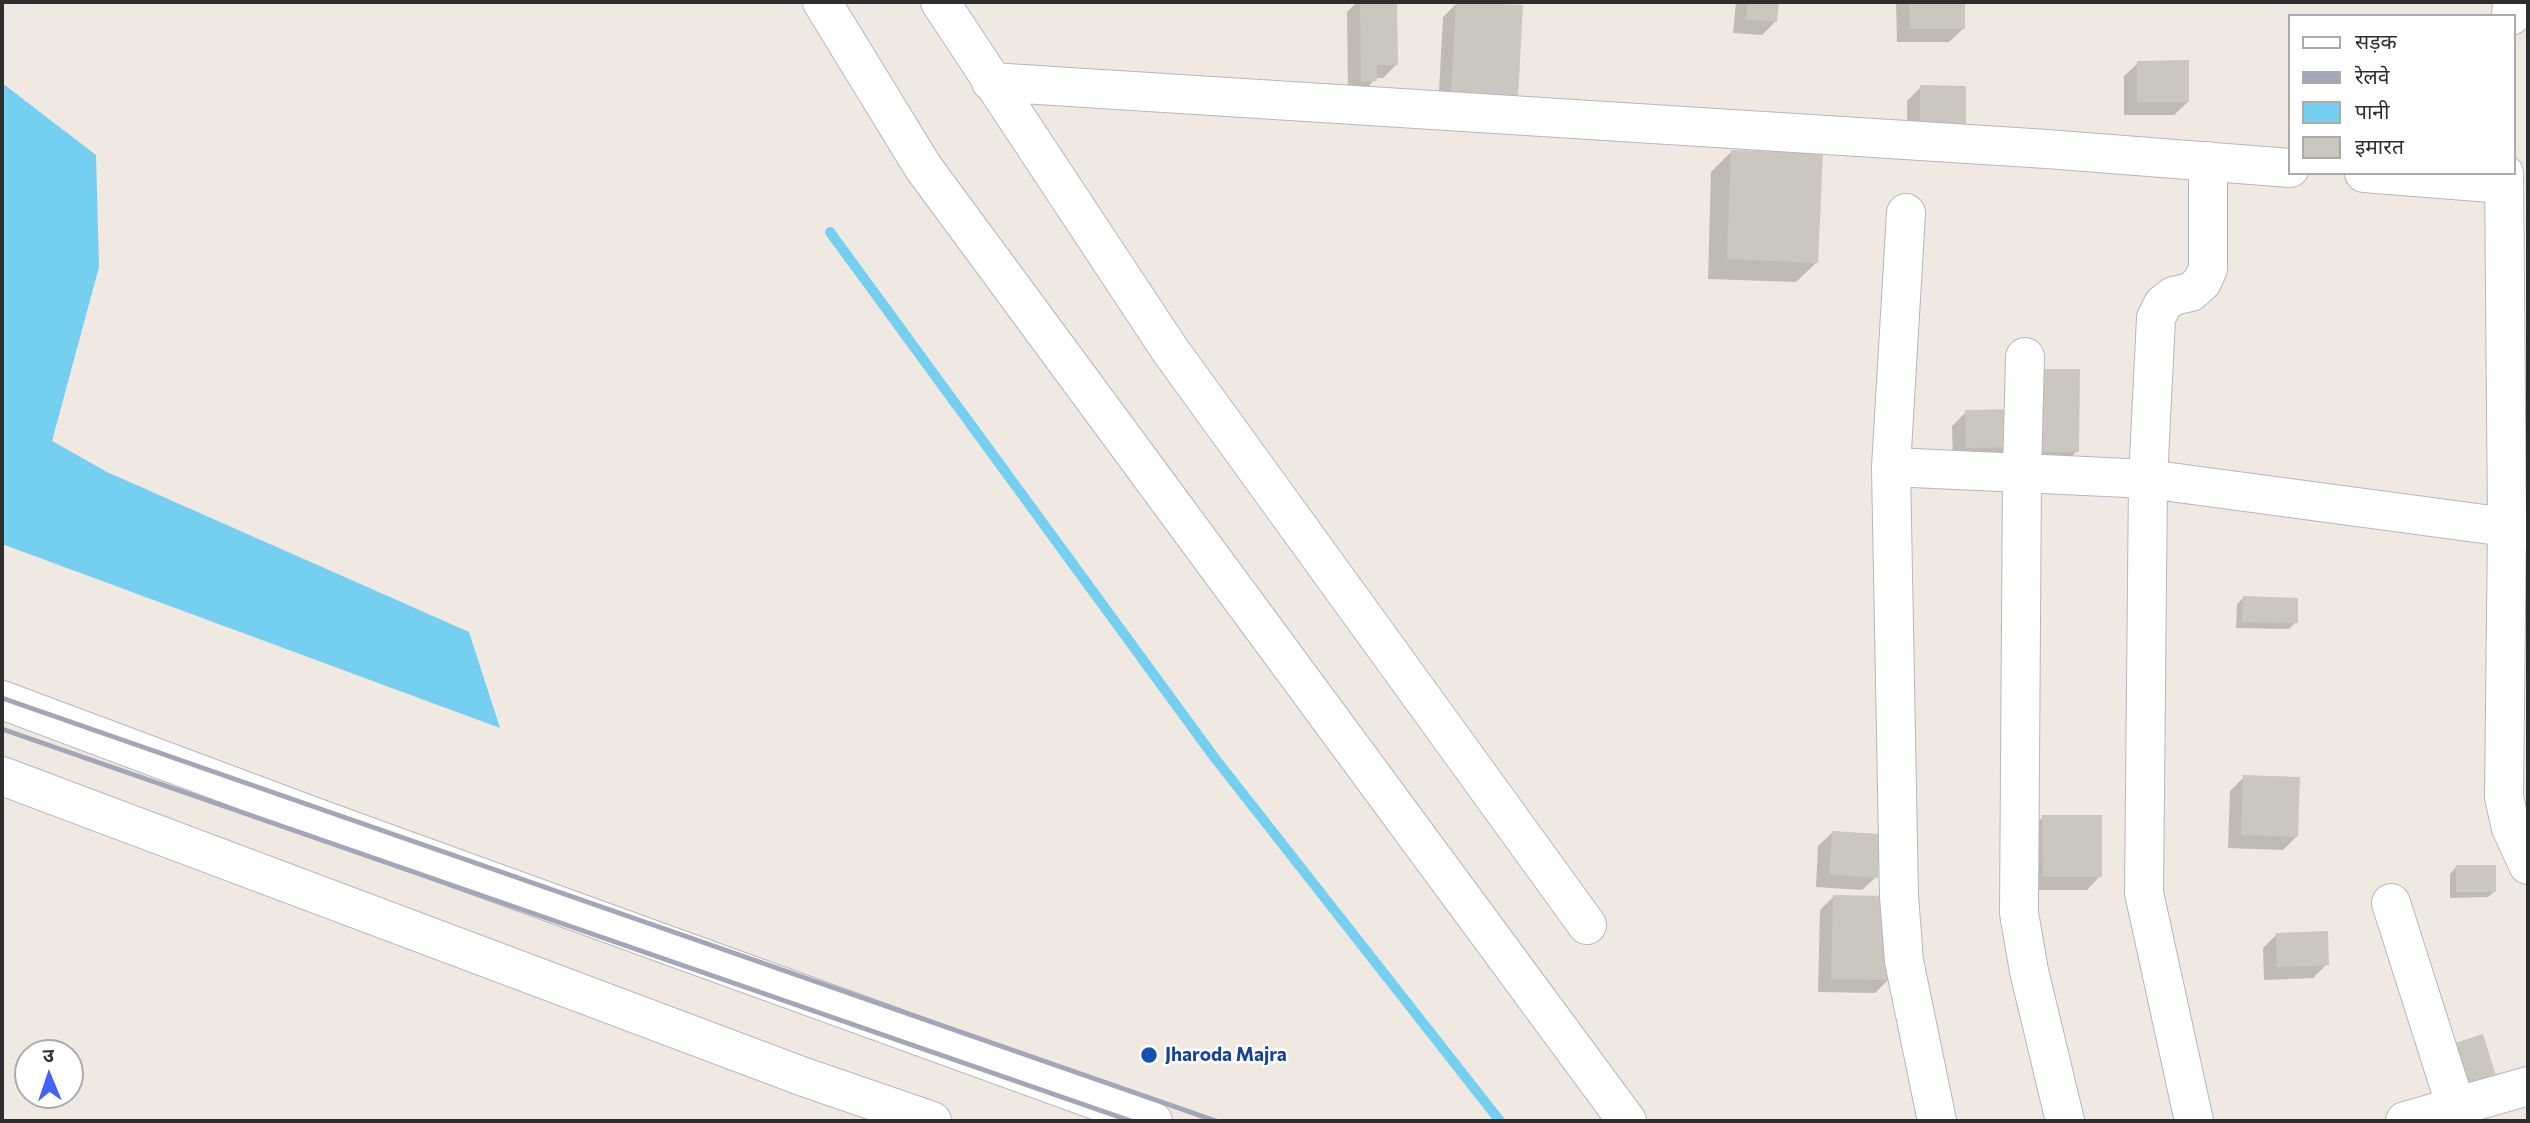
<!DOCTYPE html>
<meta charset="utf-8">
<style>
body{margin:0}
#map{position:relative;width:2530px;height:1123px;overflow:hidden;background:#efe9e1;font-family:Commissioner,"Noto Sans Devanagari",sans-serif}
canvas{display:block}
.frame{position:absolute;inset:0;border:4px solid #2e2e2e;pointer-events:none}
.legend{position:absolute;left:2288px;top:14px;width:228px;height:161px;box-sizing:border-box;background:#fff;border:2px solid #ababab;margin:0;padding:9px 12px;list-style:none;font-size:21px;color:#2e2e2e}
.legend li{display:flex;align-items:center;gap:14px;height:35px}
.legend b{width:35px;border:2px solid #ababab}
.north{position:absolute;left:14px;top:1039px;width:70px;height:70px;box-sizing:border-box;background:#fff;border:2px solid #ababab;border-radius:50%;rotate:358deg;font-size:19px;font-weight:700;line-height:28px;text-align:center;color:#2e2e2e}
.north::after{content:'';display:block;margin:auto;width:24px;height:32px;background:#4264fb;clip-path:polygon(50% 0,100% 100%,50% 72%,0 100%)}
</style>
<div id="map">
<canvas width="2530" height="1123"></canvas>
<div class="frame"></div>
<ul class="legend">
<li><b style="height:9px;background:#fff"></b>सड़क</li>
<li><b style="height:9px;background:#a3a6b8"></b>रेलवे</li>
<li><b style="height:19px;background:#75cff0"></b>पानी</li>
<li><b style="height:19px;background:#cbc7bf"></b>इमारत</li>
</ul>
<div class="north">उ</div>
</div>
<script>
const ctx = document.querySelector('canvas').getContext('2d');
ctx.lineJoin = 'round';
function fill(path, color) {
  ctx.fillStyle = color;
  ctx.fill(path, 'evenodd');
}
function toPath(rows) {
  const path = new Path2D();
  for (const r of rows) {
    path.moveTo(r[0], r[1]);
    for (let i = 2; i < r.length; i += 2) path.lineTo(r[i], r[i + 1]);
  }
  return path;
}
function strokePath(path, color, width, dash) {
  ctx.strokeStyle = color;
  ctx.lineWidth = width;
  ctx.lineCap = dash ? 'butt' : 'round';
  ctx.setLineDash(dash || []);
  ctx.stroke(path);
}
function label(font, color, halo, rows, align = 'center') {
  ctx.font = font + ' Commissioner,sans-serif';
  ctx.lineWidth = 5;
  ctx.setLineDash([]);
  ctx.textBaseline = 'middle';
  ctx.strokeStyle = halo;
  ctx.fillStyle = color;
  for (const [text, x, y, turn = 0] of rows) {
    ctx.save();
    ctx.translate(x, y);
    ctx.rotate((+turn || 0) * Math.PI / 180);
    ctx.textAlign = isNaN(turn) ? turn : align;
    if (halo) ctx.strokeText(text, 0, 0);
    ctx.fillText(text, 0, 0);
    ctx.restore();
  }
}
fill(toPath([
 [2,83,96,155,99,267,52,441,107,472,469,632,500,728,2,544]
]), '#75cff0');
fill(toPath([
 [1266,2,1310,2,1266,4],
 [1357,2,1395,2,1397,64,1383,78,1376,78,1362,94,1348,95,1347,12],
 [1736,2,1777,2,1776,21,1762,35,1733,33],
 [1896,2,1963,2,1963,29,1949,42,1897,42],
 [1457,3,1521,6,1438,109,1443,17],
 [2138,63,2188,102,2174,115,2124,115,2124,76],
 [1921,87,1964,87,1907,151,1907,101],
 [1732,151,1817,262,1796,282,1708,279,1711,172],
 [2024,384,2077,451,2063,465,2024,465],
 [2015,411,2002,460,1953,461,1952,426,1966,412],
 [2243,598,2296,622,2289,629,2236,628,2237,604],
 [2244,777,2297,836,2283,850,2228,848,2230,791],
 [2043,817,2100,876,2087,890,2030,890,2029,831],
 [1832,833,1876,877,1862,890,1816,887,1818,846],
 [2456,867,2495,891,2488,897,2450,898,2450,874],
 [1833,897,1889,979,1875,993,1818,992,1820,910],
 [2277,934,2327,964,2313,978,2264,980,2263,948]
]), '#0003');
strokePath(toPath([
 [830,232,1214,757,1500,1121]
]), '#75cff0', 10);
fill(toPath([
 [1360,2,1397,2,1398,65,1377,65,1377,81,1361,82],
 [1456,2,1523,5,1518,99,1451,96],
 [1748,2,1779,2,1777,22,1746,19],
 [1909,2,1965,2,1965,29,1910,29],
 [2189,60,2189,102,2137,102,2137,61],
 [1920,85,1966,86,1966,138,1920,138],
 [1731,150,1823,153,1818,263,1727,259],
 [2037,369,2080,369,2079,452,2037,452],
 [2016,409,2018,447,1966,448,1965,410],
 [2243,596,2298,598,2298,623,2242,622],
 [2243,775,2300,777,2298,837,2241,835],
 [2042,815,2102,815,2102,877,2043,877],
 [1832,831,1881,834,1878,878,1829,874],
 [2456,865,2496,865,2496,892,2456,892],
 [1833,895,1893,896,1891,980,1831,979],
 [2328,931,2329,965,2277,967,2276,933],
 [2483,1034,2496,1076,2466,1086,2452,1044]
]), '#cbc7bf');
const minor = toPath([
 [940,2,1170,350,1587,925],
 [2511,16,2512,2],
 [991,82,2047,149,2290,168],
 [2364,173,2504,184],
 [2504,173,2507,526,2504,797,2511,828,2528,865],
 [1906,213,1891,467,1899,896,1904,961,1937,1121],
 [2025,357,2022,473,2148,479,2528,530],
 [1891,467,2022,473,2019,913,2029,971,2065,1121],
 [2391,903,2456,1107],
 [2194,1121,2144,893,2148,479,2156,318,2163,304,2173,296,2191,292,2202,282,2208,269,2208,161],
 [2405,1121,2528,1086]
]);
const tertiary = toPath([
 [822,2,923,167,1627,1121]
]);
const secondary = toPath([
 [2,700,323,820,1153,1121],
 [2,776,804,1077,932,1121]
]);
strokePath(minor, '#b4b7c1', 40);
strokePath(tertiary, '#b4b7c1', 40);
strokePath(secondary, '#b4b7c1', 40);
strokePath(minor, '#fff', 38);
strokePath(tertiary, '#fff', 38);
strokePath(secondary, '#fff', 38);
strokePath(toPath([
 [2,698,1216,1121],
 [2,729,1131,1121]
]), '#a3a6b8', 5);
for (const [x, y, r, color] of [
 [1149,1055,9,"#1a4fb4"]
]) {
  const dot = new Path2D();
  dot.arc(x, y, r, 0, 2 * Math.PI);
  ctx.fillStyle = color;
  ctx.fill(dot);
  strokePath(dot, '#fff', 2.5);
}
label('bold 19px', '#164399', '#fff', [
 ["Jharoda Majra",1165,1055]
], 'left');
</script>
